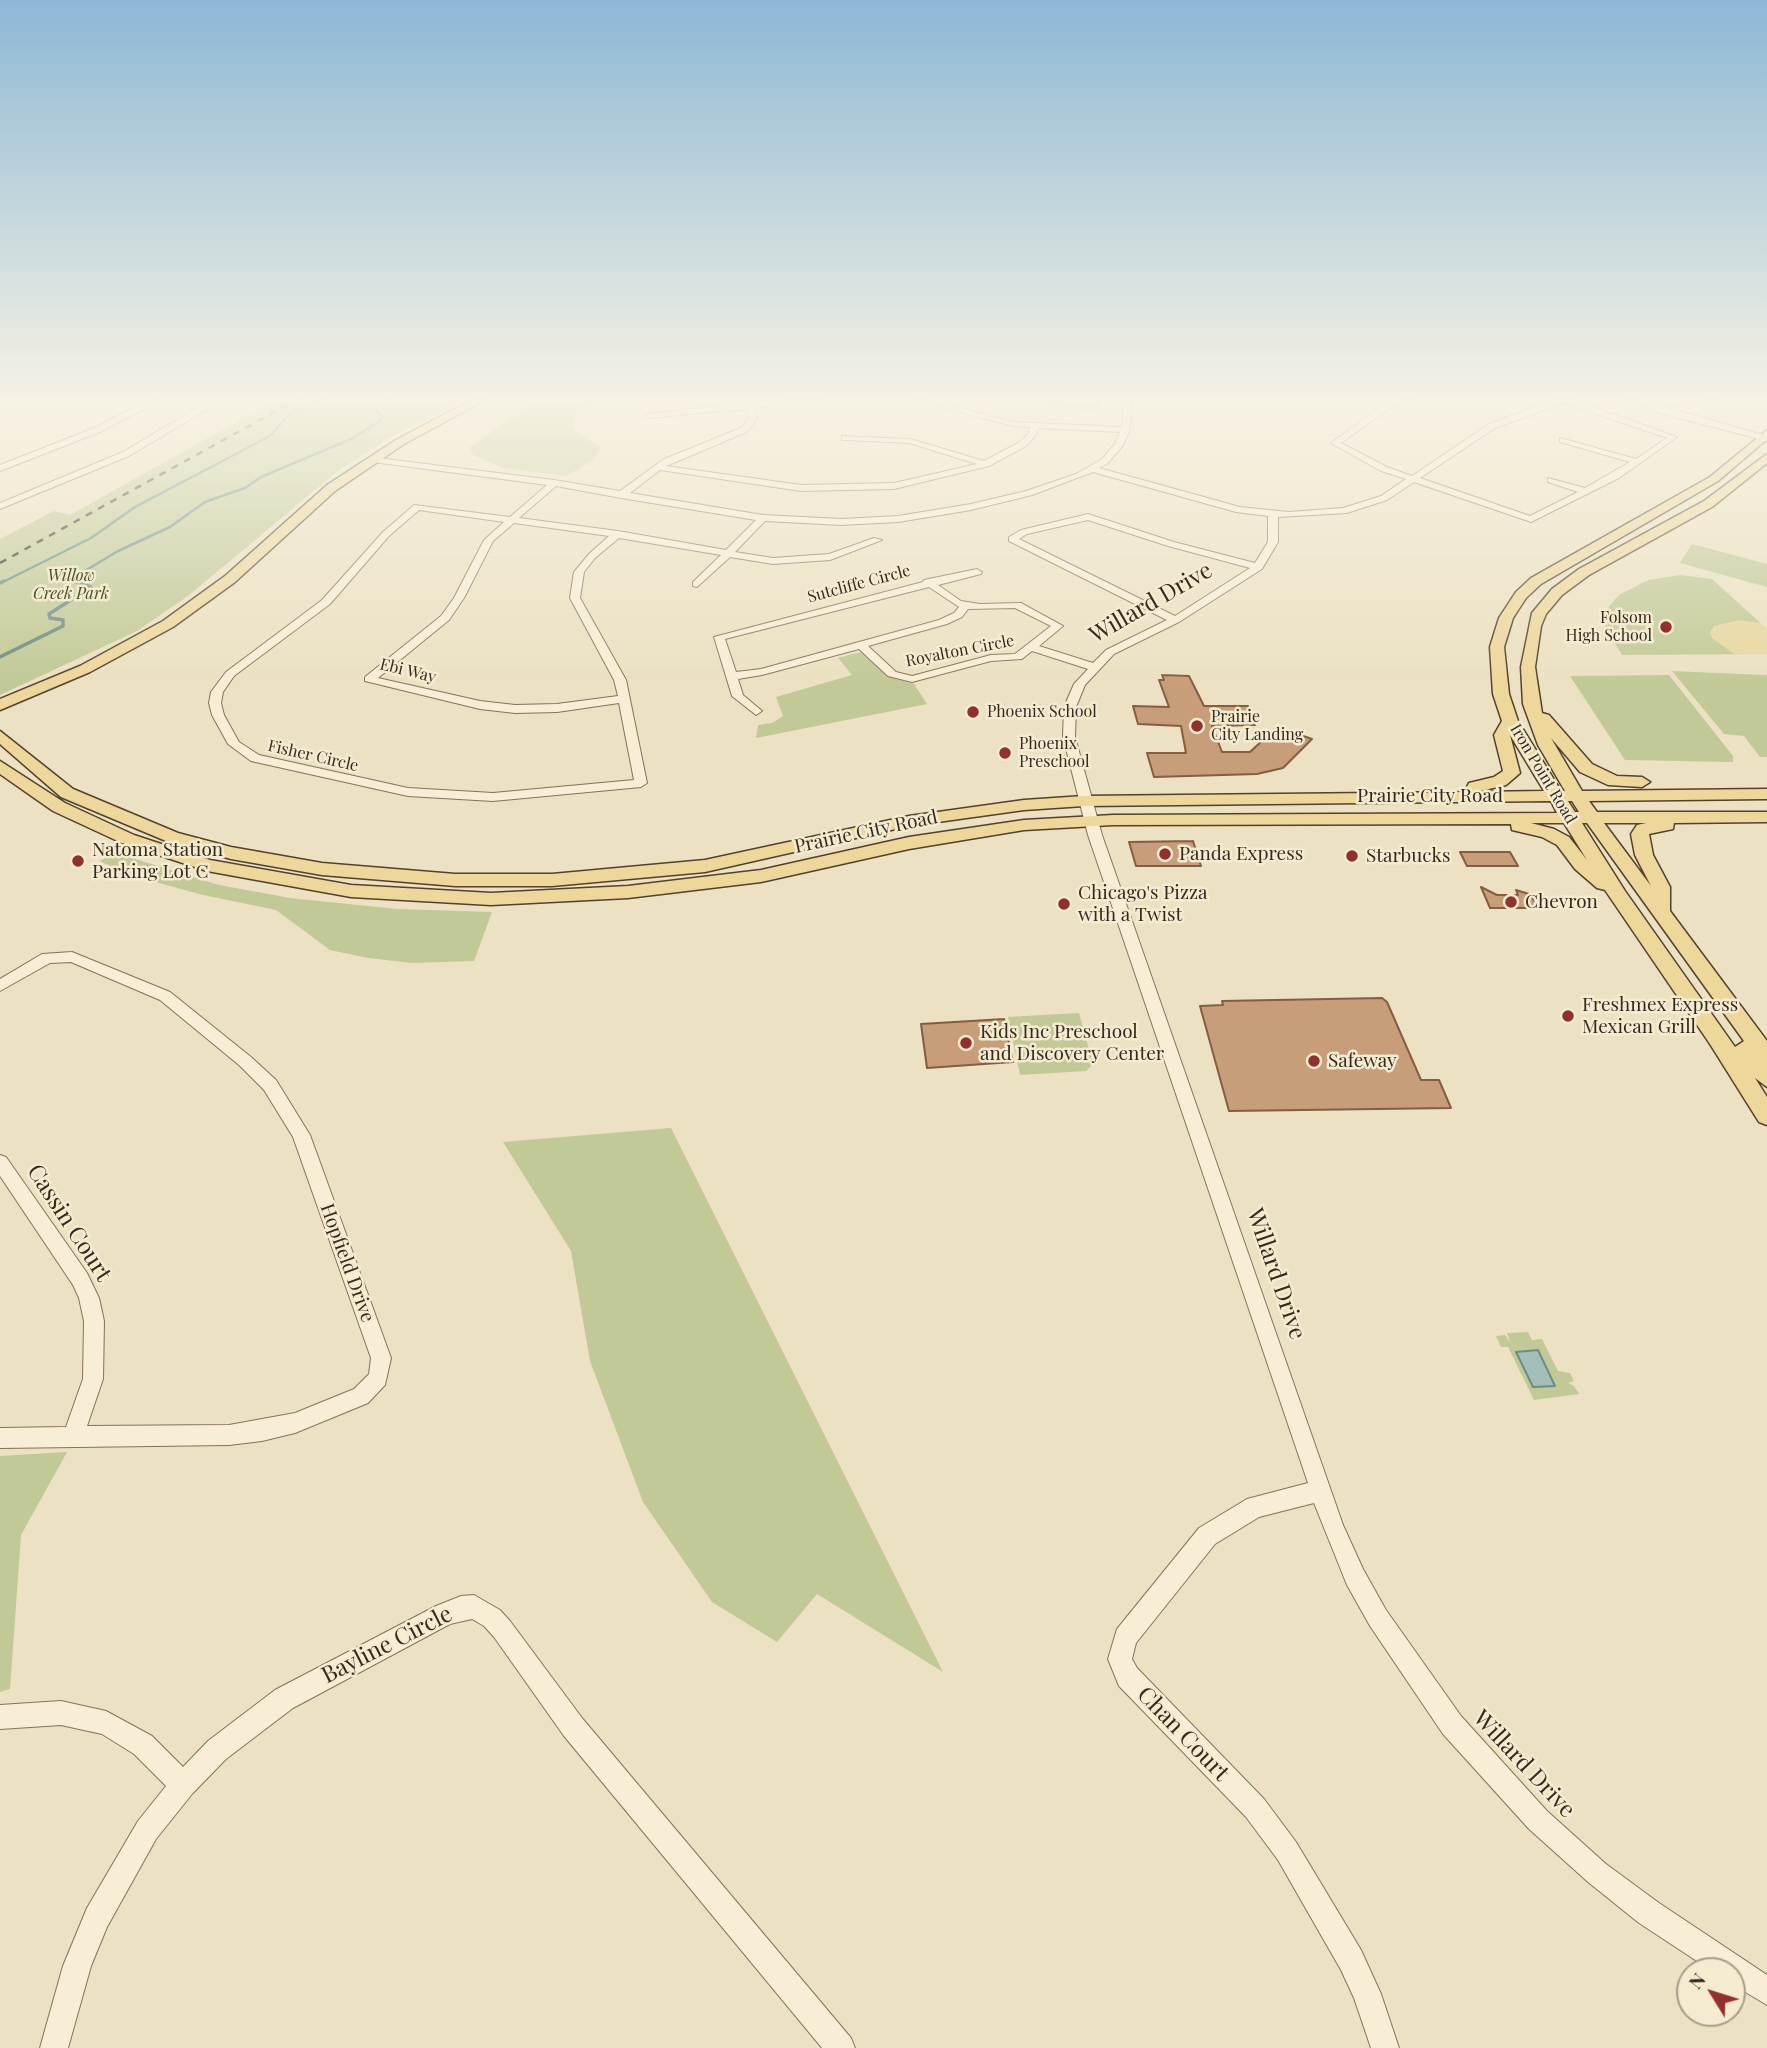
<!DOCTYPE html>
<style>
body{margin:0}
#map{position:relative;width:1767px;height:2048px;overflow:hidden;background:#ece1c2;font-family:"Playfair Display",serif}
canvas{display:block}
.north{position:absolute;left:1676px;top:1957px;width:70px;height:70px;box-sizing:border-box;background:#f4ebd1;border:2px solid #a89e89;border-radius:50%;rotate:308deg;font-size:19px;font-weight:700;line-height:28px;text-align:center;color:#352a1e}
.north::after{content:'';display:block;margin:auto;width:24px;height:32px;background:#91302d;clip-path:polygon(50% 0,100% 100%,50% 72%,0 100%)}
</style>
<div id="map">
<canvas width="1767" height="2048"></canvas>
<div class="north">N</div>
</div>
<script>
const ctx = document.querySelector('canvas').getContext('2d');
ctx.lineJoin = 'round';
function fill(path, color) {
  ctx.fillStyle = color;
  ctx.fill(path, 'evenodd');
}
function toPath(rows) {
  const path = new Path2D();
  for (const r of rows) {
    path.moveTo(r[0], r[1]);
    for (let i = 2; i < r.length; i += 2) path.lineTo(r[i], r[i + 1]);
  }
  return path;
}
function strokePath(path, color, width, dash) {
  ctx.strokeStyle = color;
  ctx.lineWidth = width;
  ctx.lineCap = dash ? 'butt' : 'round';
  ctx.setLineDash(dash || []);
  ctx.stroke(path);
}
function label(font, color, halo, rows, align = 'center') {
  ctx.font = font + ' "Playfair Display",serif';
  ctx.lineWidth = 5;
  ctx.setLineDash([]);
  ctx.textBaseline = 'middle';
  ctx.strokeStyle = halo;
  ctx.fillStyle = color;
  for (const [text, x, y, turn = 0] of rows) {
    ctx.save();
    ctx.translate(x, y);
    ctx.rotate((+turn || 0) * Math.PI / 180);
    ctx.textAlign = isNaN(turn) ? turn : align;
    if (halo) ctx.strokeText(text, 0, 0);
    ctx.fillText(text, 0, 0);
    ctx.restore();
  }
}
fill(toPath([
 [278,399,466,399,391,437,339,470,188,596,137,631,0,695,0,539,54,511,70,515],
 [545,399,618,399,577,410,573,429,601,448,595,458,567,476,503,468,473,455,470,447,510,419],
 [997,399,1100,399,1100,410,1081,410],
 [1692,544,1767,564,1767,587,1680,563],
 [1680,575,1712,579,1767,629,1767,654,1622,655,1605,627,1609,606,1619,595,1648,580],
 [864,651,893,678,914,684,927,704,756,738,758,725,772,723,783,716,776,697,852,675,838,658],
 [1672,671,1767,675,1767,757,1760,757,1744,736,1724,734],
 [1669,675,1733,756,1733,762,1625,760,1570,676],
 [113,852,219,885,290,898,397,909,492,912,474,961,412,963,368,958,330,950,276,910,203,895,126,874,100,861],
 [1079,1013,1093,1064,1086,1071,1020,1075,1008,1017],
 [671,1128,943,1672,817,1594,777,1642,712,1602,643,1502,590,1361,571,1251,503,1142],
 [1528,1332,1532,1340,1542,1339,1558,1371,1570,1373,1574,1381,1568,1383,1574,1386,1579,1394,1534,1400,1508,1347,1501,1347,1496,1336,1505,1335,1510,1342,1507,1333],
 [67,1452,21,1535,10,1689,0,1692,0,1456]
]), '#c1c996');
fill(toPath([
 [1739,620,1761,623,1767,629,1767,654,1734,654,1712,638,1710,632,1714,626]
]), '#e7d7a0');
const water = toPath([
 [1538,1350,1555,1386,1533,1387,1516,1352,1538,1350]
]);
fill(water, '#a4bfb8');
strokePath(water, '#6c8c85', 2);
strokePath(toPath([
 [1,583,91,538,135,507,270,436,292,412,321,399],
 [79,583,74,581,75,577,118,551,170,527,205,502,245,488,261,477,351,439,380,421,382,417,374,408,388,399]
]), '#6c8c85', 2.5);
strokePath(toPath([
 [0,583,4,581],
 [0,657,63,626,63,620,50,618,49,614,91,587,74,581]
]), '#6c8c85', 3.5);
const building = toPath([
 [1162,675,1189,676,1204,706,1248,706,1255,725,1212,726,1222,752,1250,752,1277,727,1312,739,1283,768,1257,774,1154,777,1147,753,1186,753,1181,726,1138,724,1133,706,1169,707,1159,680,1164,680,1162,675],
 [1193,841,1201,866,1136,866,1129,842,1193,841],
 [1460,852,1510,852,1518,866,1467,866,1460,852],
 [1481,887,1497,895,1518,895,1516,890,1529,894,1540,908,1490,908,1481,887],
 [1382,998,1387,1002,1421,1080,1439,1080,1451,1108,1229,1111,1200,1006,1223,1005,1222,1001,1382,998],
 [1004,1019,1013,1062,927,1068,921,1024,1004,1019]
]);
fill(building, '#c89d79');
strokePath(building, '#835e41', 2);
const minor = toPath([
 [152,399,163,399,100,432,0,471,0,465,94,428,152,399],
 [205,399,215,401,211,407,129,456,0,509,0,503,123,452,205,403,205,399],
 [792,399,823,399,754,408,757,418,747,432,666,466,801,485,894,483,977,464,909,443,845,440,842,440,842,436,910,439,984,461,1020,442,1028,434,1030,427,1013,426,911,399,926,399,1013,422,1122,427,1124,399,1132,399,1130,430,1123,445,1108,463,1099,468,1240,507,1289,512,1343,508,1381,496,1406,479,1381,471,1331,443,1383,405,1404,399,1418,399,1389,409,1341,443,1387,467,1412,476,1489,424,1556,399,1571,399,1677,437,1619,478,1531,522,1414,482,1387,500,1347,513,1278,517,1278,542,1262,569,1179,622,1114,654,1085,685,1076,707,1075,737,1102,835,1343,1525,1363,1569,1386,1610,1461,1716,1547,1811,1606,1864,1659,1903,1767,1975,1767,2005,1732,1984,1732,1971,1712,1971,1639,1923,1588,1882,1529,1829,1443,1734,1370,1626,1347,1585,1314,1503,1259,1517,1215,1544,1136,1643,1132,1659,1137,1668,1264,1799,1296,1842,1361,1950,1381,1994,1399,2048,1371,2048,1354,1998,1341,1970,1278,1860,1246,1817,1119,1686,1108,1659,1117,1629,1199,1528,1247,1499,1308,1483,1088,835,1063,737,1064,707,1074,684,1088,669,1032,651,1022,659,991,661,912,682,888,676,859,649,762,675,738,679,743,695,762,711,756,715,732,696,714,637,923,582,924,580,977,569,982,572,981,574,938,585,961,601,980,604,1021,603,1063,626,1039,646,1093,663,1106,650,1167,620,1009,541,1009,537,1021,530,1088,514,1174,542,1255,563,1268,542,1268,516,1236,512,1093,472,1032,495,971,510,898,522,841,525,765,521,735,552,773,558,829,554,874,538,882,540,830,560,773,564,730,557,697,587,693,586,693,582,721,555,619,538,595,558,584,572,580,598,626,680,647,783,641,787,493,801,408,796,251,761,228,744,212,715,209,703,211,692,226,672,322,600,383,532,414,505,510,517,547,485,373,462,370,461,370,457,554,480,620,491,664,459,741,428,749,418,747,409,648,418,645,414,792,399],
 [1564,403,1667,438,1636,459,1560,438,1560,442,1630,462,1585,488,1548,478,1548,482,1578,492,1530,516,1420,478,1495,428,1564,403],
 [1038,428,1120,432,1115,444,1102,459,1076,474,1026,491,971,504,898,516,841,519,763,515,630,493,660,470,801,491,894,489,989,466,1026,446,1036,435,1038,428],
 [556,486,621,498,756,520,726,550,618,531,519,518,556,486],
 [419,510,504,522,484,540,454,598,441,616,365,677,365,681,480,709,515,713,557,712,619,703,634,780,493,793,408,788,259,755,239,742,224,715,221,703,223,692,234,676,330,604,389,536,419,510],
 [1088,520,1168,546,1250,568,1175,616,1019,539,1027,534,1088,520],
 [514,523,609,536,589,554,574,572,570,598,614,680,618,696,557,704,515,705,480,701,378,678,449,620,464,598,493,541,514,523],
 [929,587,959,607,954,613,939,620,761,669,736,672,725,639,929,587],
 [1015,608,1051,626,1015,654,991,655,912,676,896,672,868,646,947,624,962,617,968,609,1015,608],
 [1624,399,1638,399,1670,409,1705,399,1719,399,1679,411,1767,436,1767,441,1663,414,1624,399],
 [72,952,170,992,251,1057,276,1080,310,1135,391,1358,385,1385,368,1403,295,1433,262,1441,229,1445,0,1448,0,1428,66,1427,83,1379,84,1321,79,1298,73,1285,0,1176,0,1155,6,1157,87,1273,99,1298,104,1321,103,1379,87,1426,229,1425,295,1413,354,1389,369,1374,371,1358,293,1137,264,1090,239,1065,160,1000,71,962,50,963,0,991,0,979,42,954,72,952],
 [474,1595,500,1610,510,1621,582,1718,851,2038,855,2048,822,2048,564,1736,494,1637,484,1626,472,1619,450,1624,293,1708,226,1759,192,1794,156,1839,107,1927,91,1966,68,2048,40,2048,63,1966,87,1908,138,1821,166,1786,134,1754,102,1734,61,1725,0,1729,0,1705,61,1701,106,1711,152,1736,183,1767,208,1741,275,1690,436,1606,461,1596,474,1595]
]);
const major = toPath([
 [473,399,487,399,404,444,335,491,235,582,173,627,90,672,0,710,0,699,80,666,163,621,225,576,327,485,396,440,473,399],
 [1767,430,1767,439,1718,481,1541,584,1526,598,1513,618,1504,647,1509,694,1518,721,1561,791,1565,791,1538,745,1523,704,1521,667,1532,613,1552,589,1579,569,1704,501,1767,454,1767,463,1712,507,1589,575,1562,595,1546,614,1541,626,1535,667,1542,713,1549,715,1592,764,1617,776,1642,777,1650,782,1642,787,1608,785,1580,772,1551,738,1582,791,1767,789,1767,799,1589,801,1597,812,1767,812,1767,822,1674,823,1673,829,1649,834,1653,855,1670,887,1670,911,1767,1041,1767,1087,1755,1078,1767,1097,1767,1125,1759,1122,1710,1044,1605,890,1597,888,1575,869,1557,845,1542,837,1512,830,1511,824,1113,825,1024,830,909,849,761,882,628,898,491,905,351,897,207,871,122,843,53,811,0,774,0,761,65,803,134,835,210,860,351,885,491,893,628,886,761,870,909,837,1024,820,1113,815,1557,813,1551,801,1084,806,1024,810,909,826,705,872,552,886,455,886,322,875,231,859,166,841,61,797,0,744,0,731,73,789,178,833,231,847,322,863,455,874,552,874,705,860,909,816,1024,800,1084,796,1474,792,1467,787,1469,783,1494,777,1503,771,1494,735,1502,721,1493,694,1490,647,1499,618,1516,592,1531,578,1710,477,1767,430],
 [1510,735,1544,791,1476,792,1506,785,1520,773,1510,735],
 [1568,801,1572,801,1579,812,1575,812,1568,801],
 [1531,823,1564,823,1587,860,1569,837,1554,829,1531,823],
 [1582,823,1587,823,1744,1041,1735,1047,1625,891,1582,823],
 [1604,823,1646,823,1637,825,1631,834,1635,855,1651,886,1604,823]
]);
strokePath(minor, '#85725a', 2);
strokePath(major, '#52412e', 3);
fill(minor, '#f7eed5');
fill(major, '#eed79b');
strokePath(toPath([
 [0,563,298,399]
]), '#352a1e', 2.5, [7, 7]);
const sky = ctx.createLinearGradient(0, 0, 0, 686);
sky.addColorStop(0, '#8db8d5');
sky.addColorStop(0.58, '#f6f2e4');
sky.addColorStop(1, '#f6f2e400');
ctx.fillStyle = sky;
ctx.fillRect(0, 0, 1767, 686);
for (const [x, y, r, color] of [
 [1666,627,7,"#91302d"],
 [973,712,7,"#91302d"],
 [1197,726,7,"#91302d"],
 [1005,753,7,"#91302d"],
 [1165,854,7,"#91302d"],
 [1352,856,7,"#91302d"],
 [78,861,7,"#91302d"],
 [1511,902,7,"#91302d"],
 [1064,904,7,"#91302d"],
 [1568,1016,7,"#91302d"],
 [966,1043,7,"#91302d"],
 [1314,1061,7,"#91302d"]
]) {
  const dot = new Path2D();
  dot.arc(x, y, r, 0, 2 * Math.PI);
  ctx.fillStyle = color;
  ctx.fill(dot);
  strokePath(dot, '#f4ebd1', 2.5);
}
label('italic 16px', '#445125', '#f4ebd1', [
 ["Willow",71,576],
 ["Creek Park",71,594]
]);
label('16px', '#352a1e', '#f4ebd1', [
 ["Sutcliffe Circle",859,584,-15],
 ["Royalton Circle",960,651,-11],
 ["Ebi Way",408,671,14],
 ["Fisher Circle",313,756,13],
 ["Iron Point Road",1543,774,59]
]);
label('16px', '#352a1e', '#f4ebd1', [
 ["Folsom",1652,618,"right"],
 ["High School",1652,636,"right"],
 ["Phoenix School",987,712],
 ["Prairie",1211,717],
 ["City Landing",1211,735],
 ["Phoenix",1019,744],
 ["Preschool",1019,762]
], 'left');
label('19px', '#352a1e', '#f4ebd1', [
 ["Prairie City Road",1430,796],
 ["Prairie City Road",866,832,-12],
 ["Hopfield Drive",347,1263,70]
]);
label('19px', '#352a1e', '#f4ebd1', [
 ["Natoma Station",92,850],
 ["Parking Lot C",92,872],
 ["Panda Express",1179,854],
 ["Starbucks",1366,856],
 ["Chicago's Pizza",1078,893],
 ["with a Twist",1078,915],
 ["Chevron",1525,902],
 ["Freshmex Express",1582,1005],
 ["Mexican Grill",1582,1027],
 ["Kids Inc Preschool",980,1032],
 ["and Discovery Center",980,1054],
 ["Safeway",1328,1061]
], 'left');
label('23px', '#352a1e', '#f4ebd1', [
 ["Willard Drive",1151,603,-30],
 ["Cassin Court",69,1223,57],
 ["Willard Drive",1276,1274,71],
 ["Bayline Circle",387,1645,-27],
 ["Chan Court",1183,1734,46],
 ["Willard Drive",1524,1764,47]
]);
</script>
